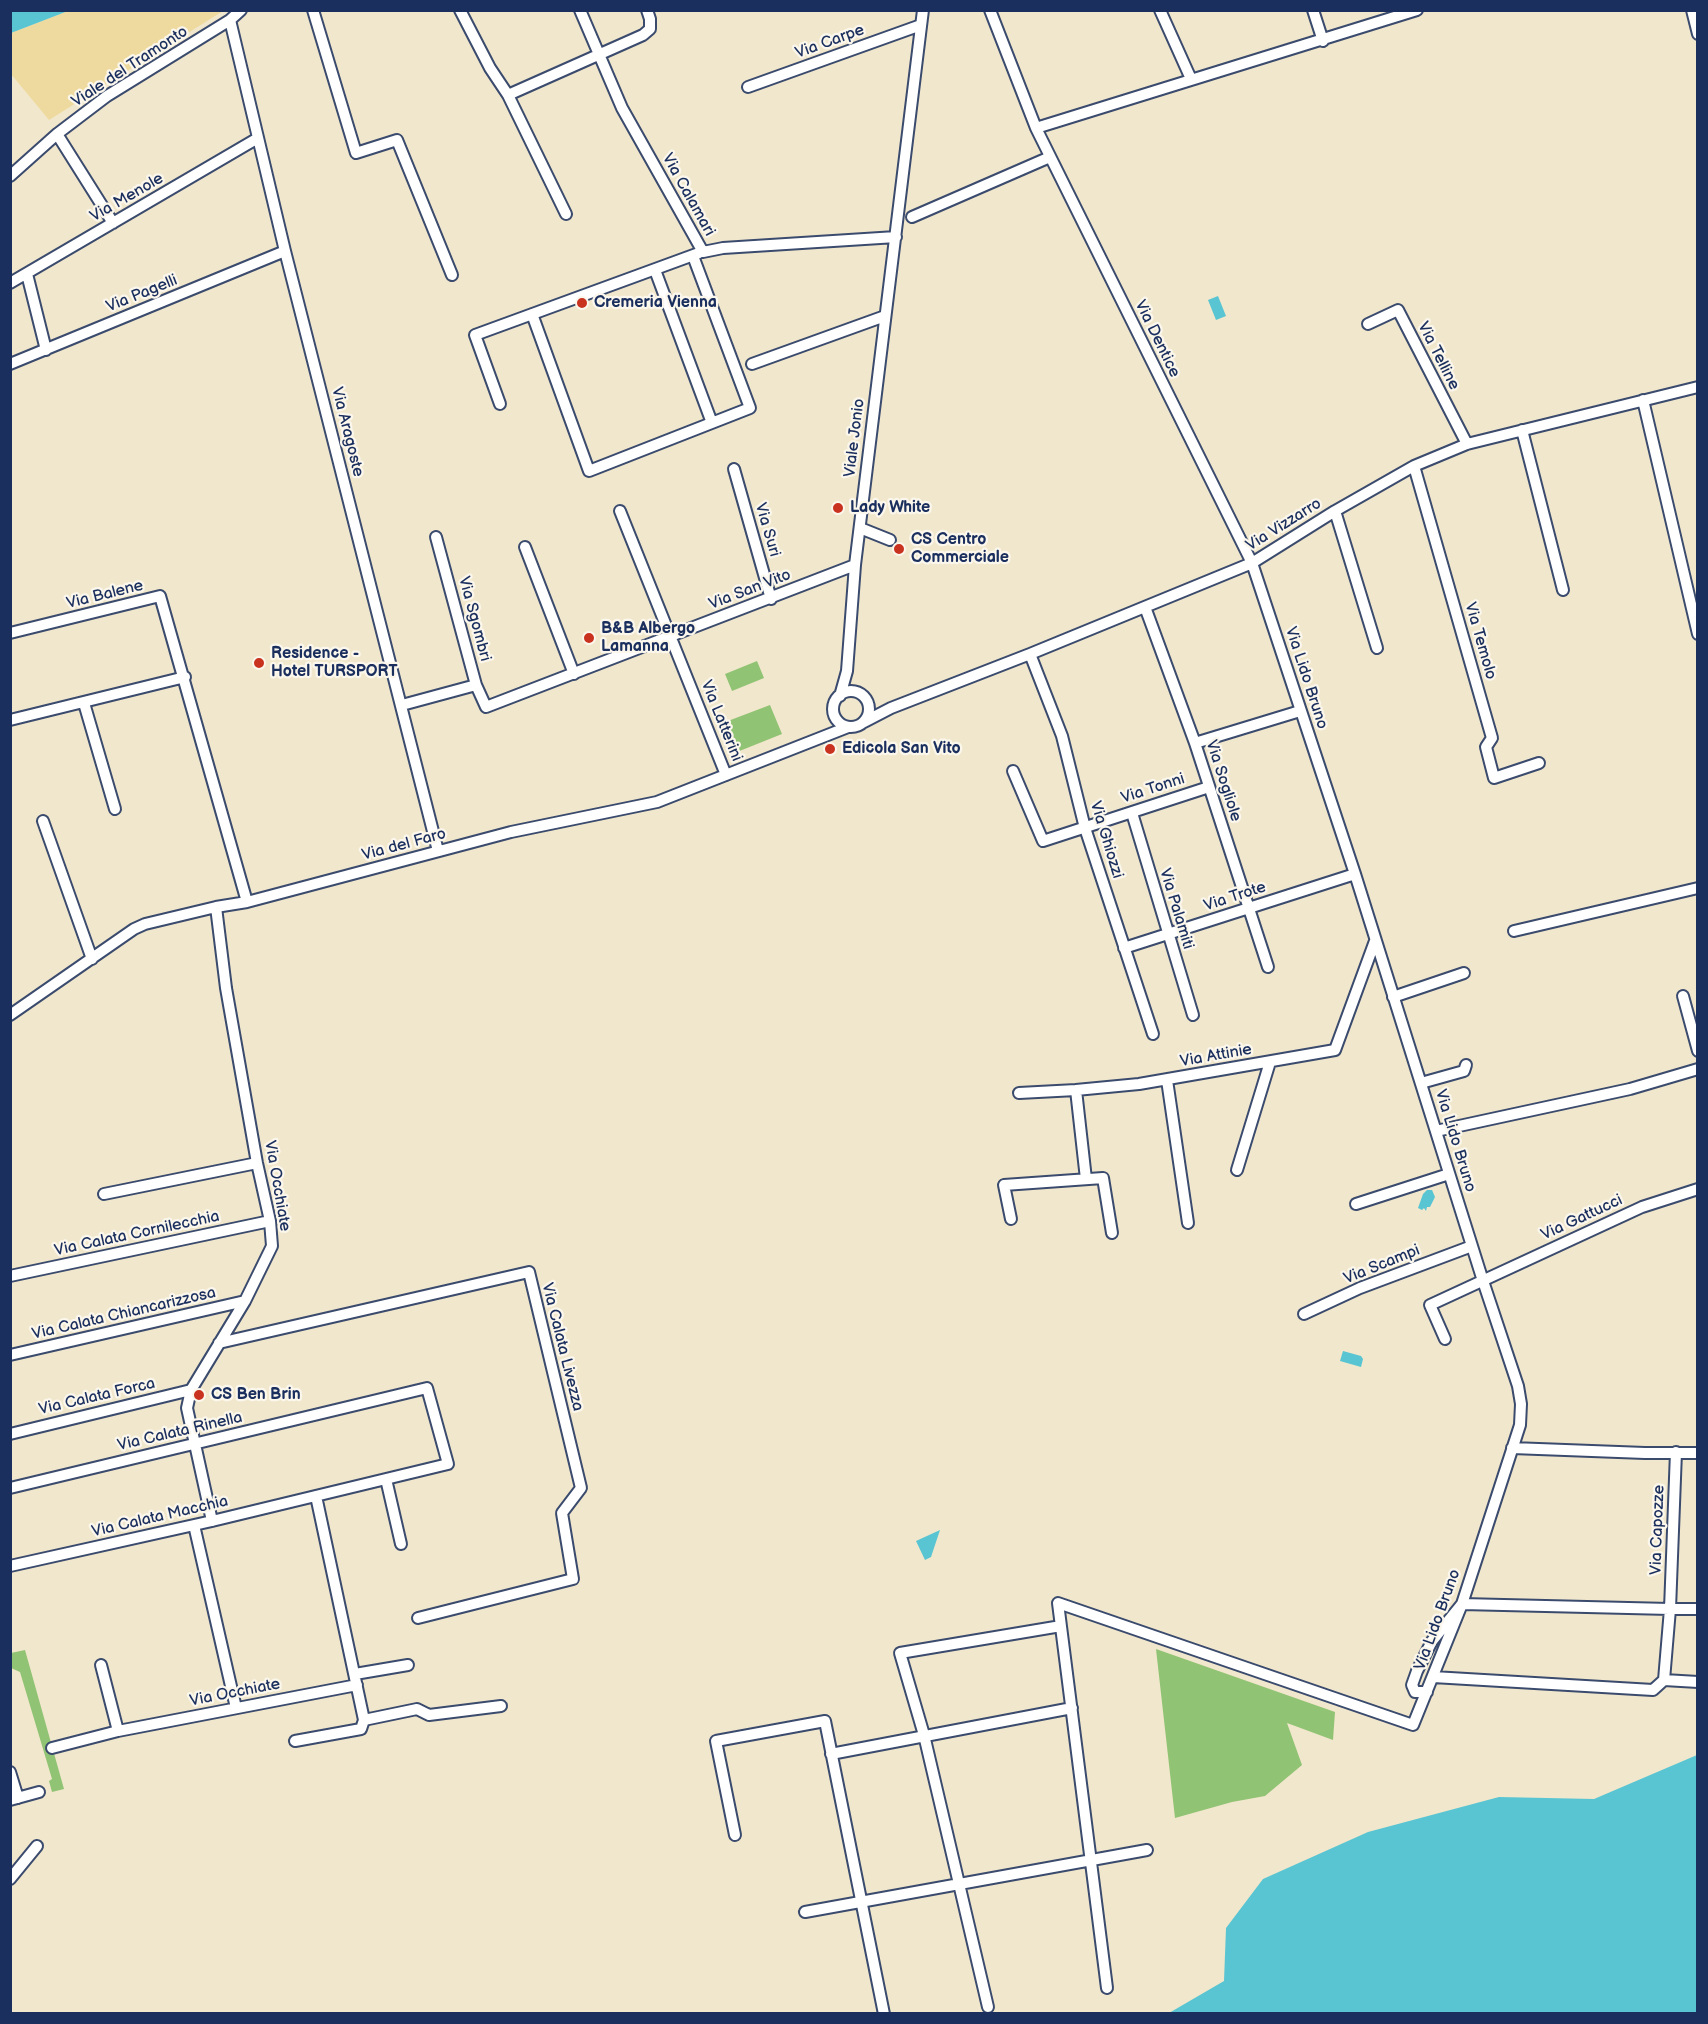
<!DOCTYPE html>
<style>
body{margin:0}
#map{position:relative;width:1708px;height:2024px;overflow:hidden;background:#f1e7cc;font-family:"Balsamiq Sans",sans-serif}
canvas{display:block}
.frame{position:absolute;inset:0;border:12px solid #1b2f5e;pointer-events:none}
</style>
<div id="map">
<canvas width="1708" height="2024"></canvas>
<div class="frame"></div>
</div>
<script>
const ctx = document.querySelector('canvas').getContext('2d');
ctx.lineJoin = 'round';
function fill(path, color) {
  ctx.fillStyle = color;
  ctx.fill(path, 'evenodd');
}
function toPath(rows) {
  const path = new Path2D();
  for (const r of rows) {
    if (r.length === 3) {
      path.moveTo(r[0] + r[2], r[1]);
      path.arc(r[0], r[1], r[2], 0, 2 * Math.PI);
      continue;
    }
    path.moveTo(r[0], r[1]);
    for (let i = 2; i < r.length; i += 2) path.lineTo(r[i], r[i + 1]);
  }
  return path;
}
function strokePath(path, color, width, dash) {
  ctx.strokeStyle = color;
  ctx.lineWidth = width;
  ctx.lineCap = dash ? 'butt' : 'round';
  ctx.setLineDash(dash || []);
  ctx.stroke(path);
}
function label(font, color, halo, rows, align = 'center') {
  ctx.font = font + ' "Balsamiq Sans",sans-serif';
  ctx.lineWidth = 4.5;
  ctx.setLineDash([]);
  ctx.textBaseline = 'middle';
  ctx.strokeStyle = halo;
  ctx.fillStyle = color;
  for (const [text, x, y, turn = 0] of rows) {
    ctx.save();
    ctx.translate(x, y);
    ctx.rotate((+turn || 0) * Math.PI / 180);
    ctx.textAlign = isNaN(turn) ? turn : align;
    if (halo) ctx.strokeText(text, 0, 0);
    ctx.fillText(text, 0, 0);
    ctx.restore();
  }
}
fill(toPath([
 [757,661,764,678,732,691,725,674],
 [770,705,782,734,732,754,720,724],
 [1156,1649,1335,1712,1333,1740,1287,1723,1302,1765,1265,1796,1232,1802,1175,1818],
 [25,1650,64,1789,52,1792,49,1781,52,1779,20,1672,11,1668,11,1653]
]), '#91c374');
fill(toPath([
 [68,11,223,11,49,120,11,74,11,33]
]), '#eeda9e');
fill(toPath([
 [11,10,68,10,68,11,11,33],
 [1218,296,1226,316,1216,320,1208,300],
 [1427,1190,1432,1190,1435,1197,1430,1207,1427,1207,1426,1211,1424,1208,1422,1210,1418,1208,1423,1194],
 [1343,1351,1361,1356,1363,1359,1361,1367,1340,1361],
 [940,1530,931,1557,925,1560,916,1541],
 [1697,1755,1697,2013,1169,2013,1224,1981,1226,1928,1263,1879,1368,1832,1499,1797,1594,1799]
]), '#59c5d2');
const minor = toPath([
 [313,10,356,153,397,140,452,275],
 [460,10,490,68,508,95,566,214],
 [580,10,622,108,703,252,723,248,896,237],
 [990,10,1036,128,1252,563,1355,874,1483,1281,1518,1386,1521,1404,1520,1425,1462,1604,1413,1725,1058,1603,1107,1988],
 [1160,10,1191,79],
 [1313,10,1323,41],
 [1692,10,1698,34],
 [230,20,285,251,438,851],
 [748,87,921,25],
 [508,95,643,35,650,29,650,19,647,10],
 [1036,128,1417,10],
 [57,134,113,223],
 [10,176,57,134,107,96,230,20,241,10],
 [912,217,1050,157],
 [655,270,712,423],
 [27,274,46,350],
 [10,283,258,138],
 [532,314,589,471,750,408,693,256],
 [1368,324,1398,310,1467,444],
 [10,364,285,251],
 [752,364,885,316],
 [1643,400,1698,634],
 [500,404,475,335,699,253],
 [1522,430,1563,590],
 [1414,466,1492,738,1486,747,1494,778,1539,763],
 [734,469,771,599],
 [620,511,726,775],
 [1335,511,1377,648],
 [860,528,890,540],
 [436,537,476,685,486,707,855,565],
 [525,547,574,674],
 [1145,607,1195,743,1268,967],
 [10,633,160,596,247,902],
 [1030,654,1062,736,1085,828,1153,1034],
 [851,709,18],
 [840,696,847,671,855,565,923,10],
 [84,703,115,809],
 [402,705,476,685],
 [10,720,185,677],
 [864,722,891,708,1030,654,1252,563,1335,511,1414,466,1467,444,1698,387],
 [1195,743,1300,711],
 [1013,771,1043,841,1209,787],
 [1132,813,1193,1015],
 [43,821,92,959],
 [1514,931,1698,888],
 [1124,948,1355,874],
 [1683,996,1698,1051],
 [1393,997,1464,973],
 [10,1015,134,929,145,924,216,907,247,902,511,832,657,802,848,727],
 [1167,1080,1188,1223],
 [1421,1083,1464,1071,1466,1065],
 [1019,1093,1076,1090],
 [1436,1131,1630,1089,1698,1069],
 [1237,1170,1270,1062],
 [1086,1179,1076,1090,1139,1084,1335,1050,1375,941],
 [104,1194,257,1163],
 [1356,1204,1449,1174],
 [1011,1219,1004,1185,1103,1178,1112,1233],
 [10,1276,270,1221],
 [1304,1314,1360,1288,1472,1246],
 [1445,1339,1430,1305,1642,1207,1698,1189],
 [219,1343,529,1272,581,1488,562,1513,573,1579,418,1618],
 [10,1355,245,1301],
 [10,1434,191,1390],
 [1512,1448,1645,1453,1698,1453],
 [1676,1452,1670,1609,1698,1609],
 [386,1479,401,1544],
 [10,1488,427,1388,448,1464,212,1521,10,1566],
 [212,1521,187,1408,191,1390,245,1301,272,1246,270,1221,257,1163,226,988,216,907],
 [194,1525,236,1708],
 [101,1665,118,1731],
 [355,1674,408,1665],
 [1664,1680,1698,1682],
 [1427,1692,1415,1692,1412,1685,1417,1671,1432,1641,1462,1604,1670,1609,1664,1680,1653,1690,1433,1677],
 [364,1720,417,1709,429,1715,501,1706],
 [295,1741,361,1729,364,1720,316,1496],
 [52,1748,118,1731,357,1685],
 [831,1754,1072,1708],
 [10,1772,18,1798],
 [10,1800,39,1792],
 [735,1835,716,1741,825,1721,884,2014],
 [10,1879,37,1846],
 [805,1912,1147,1850],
 [988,2007,924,1735,900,1653,1061,1626]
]);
strokePath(minor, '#3b4b6e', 14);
strokePath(minor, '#fff', 10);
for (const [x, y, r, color] of [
 [582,303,6,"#c8321e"],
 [838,508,6,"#c8321e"],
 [899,549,6,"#c8321e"],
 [589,638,6,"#c8321e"],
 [259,663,6,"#c8321e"],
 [830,749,6,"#c8321e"],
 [199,1395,6,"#c8321e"]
]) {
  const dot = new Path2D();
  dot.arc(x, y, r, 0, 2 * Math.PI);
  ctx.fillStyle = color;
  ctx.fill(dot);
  strokePath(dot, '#fbf7ec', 2);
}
label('16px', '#1b2f5e', '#fbf7ec', [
 ["Via Carpe",830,42,-20],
 ["Viale del Tramonto",130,67,-33],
 ["Via Calamari",688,195,61],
 ["Via Menole",127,198,-30],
 ["Via Pagelli",142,294,-22],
 ["Via Dentice",1157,339,64],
 ["Via Telline",1438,356,63],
 ["Via Aragoste",347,432,76],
 ["Viale Jonio",855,438,-83],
 ["Via Vizzarro",1284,525,-32],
 ["Via Suri",767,530,74],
 ["Via San Vito",750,590,-21],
 ["Via Balene",105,595,-14],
 ["Via Sgombri",474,619,75],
 ["Via Temolo",1480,641,74],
 ["Via Lido Bruno",1306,678,72],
 ["Via Latterini",721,721,68],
 ["Via Sogliole",1223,781,72],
 ["Via Tonni",1153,789,-18],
 ["Via Ghiozzi",1106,840,73],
 ["Via del Faro",404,845,-15],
 ["Via Trote",1235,897,-18],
 ["Via Palamiti",1176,909,73],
 ["Via Attinie",1216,1056,-10],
 ["Via Lido Bruno",1455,1141,73],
 ["Via Occhiate",277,1186,80],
 ["Via Gattucci",1582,1218,-25],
 ["Via Calata Cornilecchia",137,1234,-12],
 ["Via Scampi",1382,1265,-22],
 ["Via Calata Chiancarizzosa",124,1314,-13],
 ["Via Calata Livezza",562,1347,76],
 ["Via Calata Forca",97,1397,-13],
 ["Via Calata Rinella",180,1432,-13],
 ["Via Calata Macchia",160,1517,-13],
 ["Via Capozze",1658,1530,-88],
 ["Via Lido Bruno",1438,1620,-70],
 ["Via Occhiate",235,1693,-11]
]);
label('bold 16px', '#1b2f5e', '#fbf7ec', [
 ["Cremeria Vienna",594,303],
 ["Lady White",850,508],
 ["CS Centro",911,540],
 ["Commerciale",911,558],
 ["B&B Albergo",601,629],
 ["Lamanna",601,647],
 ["Residence -",271,654],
 ["Hotel TURSPORT",271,672],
 ["Edicola San Vito",842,749],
 ["CS Ben Brin",211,1395]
], 'left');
</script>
